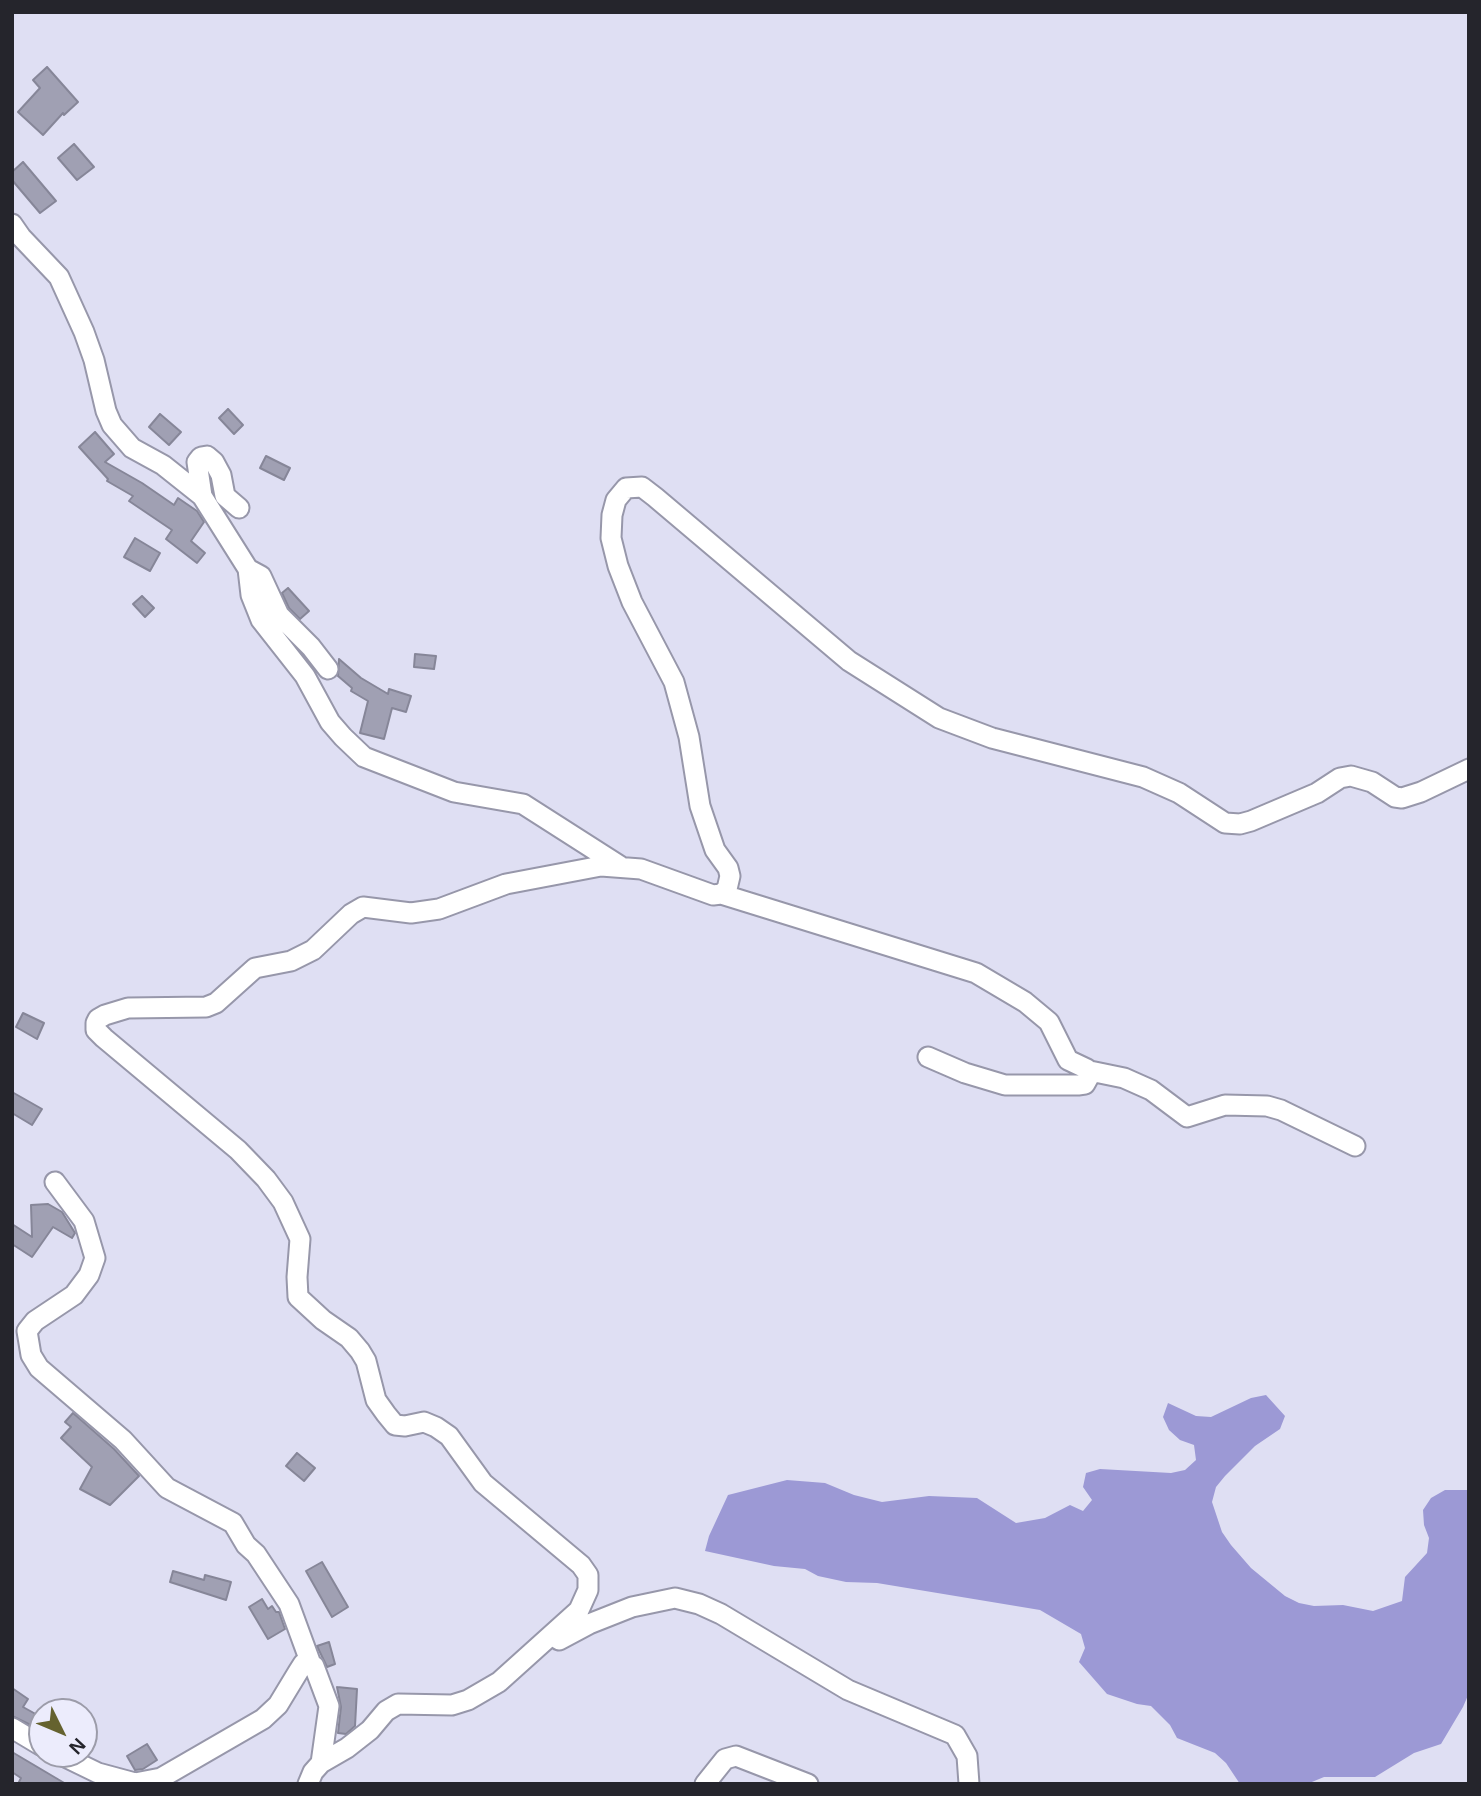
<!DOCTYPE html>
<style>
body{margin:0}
#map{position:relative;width:1481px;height:1796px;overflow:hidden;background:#dfdff3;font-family:Arial,sans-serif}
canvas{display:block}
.frame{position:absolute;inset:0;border:14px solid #25252c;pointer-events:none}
.north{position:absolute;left:28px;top:1698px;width:70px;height:70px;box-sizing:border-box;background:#ececfc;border:2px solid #9c9ca9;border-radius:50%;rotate:133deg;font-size:19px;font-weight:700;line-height:28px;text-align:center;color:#25252c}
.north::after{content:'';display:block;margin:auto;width:24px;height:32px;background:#65622f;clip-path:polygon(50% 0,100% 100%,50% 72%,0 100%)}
</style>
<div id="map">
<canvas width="1481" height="1796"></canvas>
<div class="frame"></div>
<div class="north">N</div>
</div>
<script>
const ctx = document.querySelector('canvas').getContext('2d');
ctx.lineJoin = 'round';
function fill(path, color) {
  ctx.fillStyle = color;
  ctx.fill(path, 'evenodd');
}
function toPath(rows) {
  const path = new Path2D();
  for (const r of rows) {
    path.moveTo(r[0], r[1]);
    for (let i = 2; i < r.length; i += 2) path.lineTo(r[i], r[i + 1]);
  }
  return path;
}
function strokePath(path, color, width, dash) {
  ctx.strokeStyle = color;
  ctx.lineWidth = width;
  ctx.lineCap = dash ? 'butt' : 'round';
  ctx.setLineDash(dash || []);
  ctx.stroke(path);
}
fill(toPath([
 [1266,1395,1285,1416,1280,1429,1255,1446,1225,1476,1216,1487,1212,1502,1222,1532,1231,1545,1251,1568,1285,1596,1299,1603,1314,1606,1343,1605,1373,1611,1402,1601,1405,1577,1427,1553,1429,1538,1424,1525,1423,1510,1431,1498,1445,1490,1469,1490,1469,1693,1463,1707,1441,1744,1414,1753,1375,1777,1324,1777,1307,1784,1240,1784,1226,1763,1215,1753,1177,1738,1170,1725,1151,1706,1137,1704,1107,1694,1079,1662,1085,1648,1081,1634,1040,1610,877,1583,846,1582,818,1576,805,1569,774,1566,705,1551,709,1536,728,1495,787,1480,825,1483,854,1495,882,1502,929,1496,977,1498,1016,1523,1045,1518,1070,1505,1083,1511,1092,1500,1083,1487,1086,1473,1100,1469,1171,1473,1185,1470,1196,1460,1194,1445,1180,1440,1169,1430,1163,1417,1168,1403,1196,1416,1211,1417,1251,1398]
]), '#9c99d5');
const building = toPath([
 [47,67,78,102,64,115,63,113,43,135,18,112,40,88,33,80,47,67],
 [74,144,94,167,77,180,58,158,74,144],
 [23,162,56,201,40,213,12,180,12,172,23,162],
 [228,409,243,425,234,434,219,418,228,409],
 [160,414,181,432,169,445,149,427,160,414],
 [95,432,114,454,105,462,142,483,174,505,178,498,197,511,204,522,191,541,205,553,197,563,166,539,172,530,129,501,133,496,107,481,108,479,79,447,95,432],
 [266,456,290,468,284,480,260,468,266,456],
 [135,538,160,553,150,571,124,557,135,538],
 [288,588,309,611,300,619,289,608,282,593,288,588],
 [142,596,154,608,145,617,133,604,142,596],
 [415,654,436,656,434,669,414,667,415,654],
 [339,659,361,678,388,694,389,689,411,696,406,712,392,708,384,739,360,733,368,701,351,691,352,688,338,676,339,659],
 [23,1013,44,1023,37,1039,16,1027,23,1013],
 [12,1092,42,1109,32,1125,12,1113,12,1092],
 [48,1204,62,1212,75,1233,72,1238,53,1227,32,1257,12,1244,12,1224,32,1237,31,1205,48,1204],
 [73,1413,114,1449,139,1476,110,1505,80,1489,92,1467,61,1438,71,1427,65,1422,73,1413],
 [297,1453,315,1468,304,1481,286,1466,297,1453],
 [322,1562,348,1607,332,1617,306,1571,322,1562],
 [173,1571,204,1580,205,1575,231,1582,226,1600,170,1582,173,1571],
 [262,1599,268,1609,272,1606,276,1612,279,1612,285,1629,268,1639,249,1607,262,1599],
 [329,1642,335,1664,327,1667,317,1646,329,1642],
 [337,1687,357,1689,355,1726,346,1734,338,1733,341,1707,337,1687],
 [12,1688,28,1699,23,1707,41,1717,35,1727,12,1716,12,1688],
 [147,1744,157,1760,143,1769,135,1770,127,1756,147,1744],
 [12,1752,66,1784,18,1784,21,1778,12,1772,12,1752]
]);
fill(building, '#a0a0b3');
strokePath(building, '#868698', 2);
const minor = toPath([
 [12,224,21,237,59,277,84,332,94,360,106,411,112,425,132,448,163,465,202,496,248,569,251,595,261,620,305,676,330,722,343,737,364,757,454,792,523,804,620,866],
 [202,496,197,462,201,457,207,456,214,462,221,475,225,496,239,508],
 [248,569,261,576,279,615,311,647,328,669],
 [721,894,976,973,1025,1002,1049,1022,1068,1060,1087,1069,1090,1075,1085,1084,1078,1085,1005,1085,965,1073,928,1057],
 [1090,1071,1124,1078,1151,1090,1187,1117,1225,1105,1267,1106,1281,1110,1355,1146],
 [55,1182,84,1221,95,1258,89,1275,74,1295,35,1321,27,1331,31,1355,39,1368,123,1440,167,1488,233,1523,246,1545,256,1554,289,1604,311,1664],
 [559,1640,589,1624,632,1607,675,1598,699,1604,721,1614,848,1690,955,1735,967,1756,969,1784],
 [12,1728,42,1746],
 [59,1754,98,1773,135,1783,161,1778,263,1719,278,1705,298,1672,303,1664,308,1664,314,1666,329,1706,321,1763],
 [308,1784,313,1772,321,1763,347,1748,370,1730,386,1711,398,1704,452,1705,468,1700,499,1682,579,1610,588,1590,588,1575,581,1565,483,1483,449,1436,436,1427,424,1422,405,1426,395,1425,386,1414,376,1400,366,1361,360,1351,349,1338,323,1320,298,1297,297,1277,300,1239,283,1202,266,1179,238,1150,104,1038,96,1030,96,1023,98,1019,105,1015,128,1008,206,1007,216,1003,255,968,291,961,313,950,351,914,363,907,411,913,439,909,506,884,601,866,641,869,713,895,721,894,727,889,730,876,728,868,715,850,700,806,689,737,674,682,632,602,618,566,611,538,612,515,616,500,626,488,642,487,655,497,849,661,939,718,992,738,1143,777,1179,793,1225,823,1240,824,1251,821,1317,793,1340,778,1351,776,1372,782,1395,797,1402,798,1421,792,1469,769],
 [705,1784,725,1759,736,1756,808,1784]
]);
strokePath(minor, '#9797aa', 23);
strokePath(minor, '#fff', 19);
</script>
